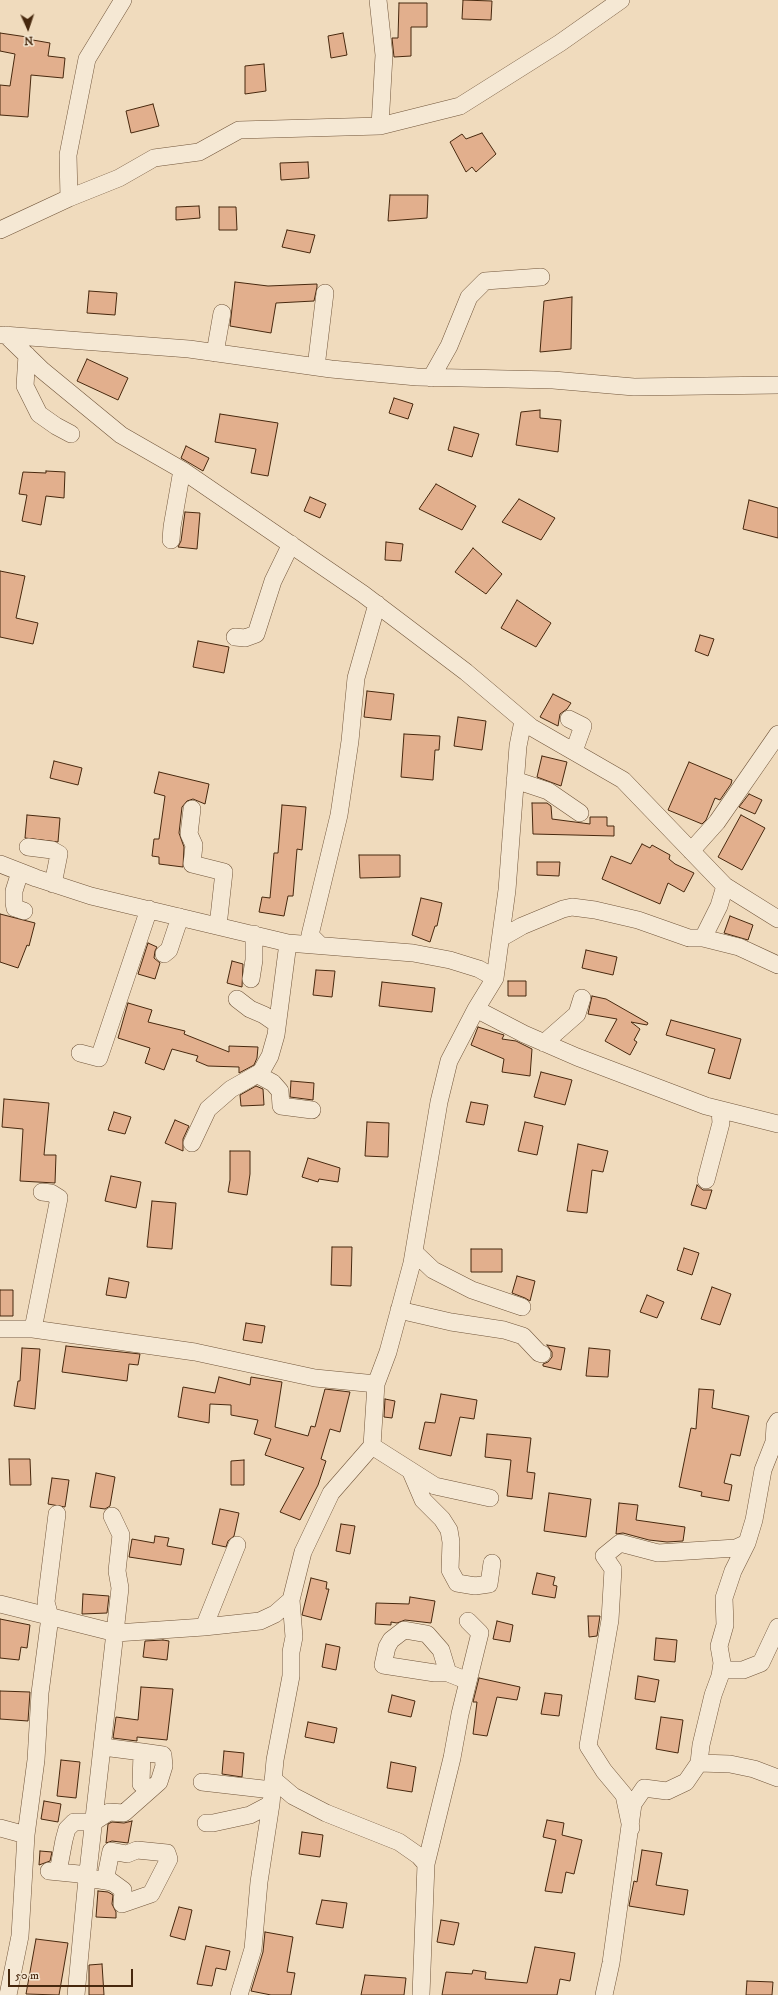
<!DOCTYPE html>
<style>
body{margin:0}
#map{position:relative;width:778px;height:1995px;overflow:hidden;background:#f0dbbd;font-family:"IM FELL DW Pica",serif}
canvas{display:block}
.north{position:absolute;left:8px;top:8px;width:40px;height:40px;-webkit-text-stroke:3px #f5e8d4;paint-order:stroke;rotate:177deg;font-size:11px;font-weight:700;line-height:16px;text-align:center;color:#47280e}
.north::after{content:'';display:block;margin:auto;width:14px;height:18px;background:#47280e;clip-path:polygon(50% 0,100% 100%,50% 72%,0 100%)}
.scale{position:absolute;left:8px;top:1969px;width:125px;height:18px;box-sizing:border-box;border:2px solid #47280e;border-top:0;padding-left:5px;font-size:12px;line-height:14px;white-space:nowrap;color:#47280e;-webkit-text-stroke:3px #f5e8d4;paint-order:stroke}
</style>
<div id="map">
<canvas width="778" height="1995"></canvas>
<div class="north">N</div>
<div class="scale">50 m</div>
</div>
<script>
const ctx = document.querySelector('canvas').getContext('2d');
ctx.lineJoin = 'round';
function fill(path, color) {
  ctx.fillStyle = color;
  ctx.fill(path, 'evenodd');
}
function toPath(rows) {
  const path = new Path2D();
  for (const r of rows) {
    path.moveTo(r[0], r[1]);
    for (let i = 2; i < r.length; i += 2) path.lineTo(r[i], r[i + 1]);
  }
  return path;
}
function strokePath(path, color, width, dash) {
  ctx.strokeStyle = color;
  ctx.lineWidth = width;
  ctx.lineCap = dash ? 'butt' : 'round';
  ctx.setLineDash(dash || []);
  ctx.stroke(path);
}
const building = toPath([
 [463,0,492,1,491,20,462,19,463,0],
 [399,3,427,3,427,27,411,27,411,56,394,57,392,38,398,38,399,3],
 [0,33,27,37,27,39,50,43,48,56,65,58,63,78,31,75,28,117,0,115,0,85,10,86,15,54,0,51,0,33],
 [343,33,347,55,331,58,328,36,343,33],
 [264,64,266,91,245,94,245,66,264,64],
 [153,104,159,126,131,133,126,111,153,104],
 [482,133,496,154,476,172,472,167,466,172,450,142,462,134,466,139,482,133],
 [308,162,309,178,281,180,280,163,308,162],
 [390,195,428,195,427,218,388,221,390,195],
 [199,206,200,218,176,220,176,207,199,206],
 [219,207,236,207,237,230,219,230,219,207],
 [287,230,315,235,310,253,282,247,287,230],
 [235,282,268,286,317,284,317,287,314,301,276,303,271,333,230,326,235,282],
 [89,291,117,293,115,315,87,313,89,291],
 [572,297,571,349,540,352,544,301,572,297],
 [87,359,128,378,118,400,77,381,87,359],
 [394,398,413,404,408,419,389,413,394,398],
 [540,410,540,418,561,420,558,452,516,445,521,412,540,410],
 [220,414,278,423,268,476,251,473,256,449,215,442,220,414],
 [454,427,479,434,472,457,448,450,454,427],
 [186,446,209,458,203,471,181,458,186,446],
 [46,471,65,472,64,498,46,496,41,525,22,521,27,495,19,494,23,472,46,473,46,471],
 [436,484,476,506,462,530,419,509,436,484],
 [310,497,326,504,320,518,304,511,310,497],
 [519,499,555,518,541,540,502,522,519,499],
 [749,500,778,508,778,538,743,529,749,500],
 [185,512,200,513,197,549,178,547,181,541,185,512],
 [386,542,403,544,401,561,385,560,386,542],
 [473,548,502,574,486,594,455,572,473,548],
 [0,571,25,576,16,618,38,623,33,644,0,637,0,571],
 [517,600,551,623,536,647,501,628,517,600],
 [700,635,714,639,708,656,695,651,700,635],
 [198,641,229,647,224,673,193,667,198,641],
 [367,691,394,694,391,720,364,717,367,691],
 [553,694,571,703,567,709,560,714,558,726,540,717,553,694],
 [458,717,486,721,482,750,454,746,458,717],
 [404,734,440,736,439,750,435,750,433,780,401,777,404,734],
 [542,756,567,762,561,786,537,777,542,756],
 [54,761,82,768,78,785,50,778,54,761],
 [689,762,732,780,731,784,720,800,715,798,706,820,702,824,668,810,689,762],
 [159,772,209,784,205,804,193,799,187,801,182,807,179,833,184,847,183,867,159,864,159,857,152,856,154,839,159,839,165,796,154,793,159,772],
 [749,794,762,800,755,814,739,807,749,794],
 [532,803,547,803,551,806,552,819,590,824,590,817,607,817,607,826,614,826,614,836,533,834,532,803],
 [282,805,306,807,302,850,297,849,293,896,288,896,284,916,259,912,262,897,270,898,274,853,278,853,282,805],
 [27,815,60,818,58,842,25,838,27,815],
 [741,815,765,828,742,870,718,857,741,815],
 [642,844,650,848,652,845,670,855,669,859,675,864,694,873,684,892,668,883,660,904,602,879,611,856,631,864,642,844],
 [359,855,400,855,400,877,360,878,359,855],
 [537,862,560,862,559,876,537,875,537,862],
 [421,898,442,903,437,926,435,926,430,942,412,935,421,898],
 [0,914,35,923,29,946,27,945,18,968,0,962,0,914],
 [730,916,753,925,748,940,724,933,730,916],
 [148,943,157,947,155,951,154,958,160,963,155,979,138,974,148,943],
 [586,950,617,957,613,975,582,968,586,950],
 [232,961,243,964,242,987,227,983,232,961],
 [316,970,335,971,332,997,313,995,316,970],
 [508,981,526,981,526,996,508,996,508,981],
 [382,982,435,988,432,1012,379,1006,382,982],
 [592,996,606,999,648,1023,647,1025,631,1022,640,1029,634,1040,637,1042,630,1055,605,1041,617,1019,588,1014,592,996],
 [128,1003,152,1010,148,1022,185,1031,184,1034,229,1052,229,1046,258,1047,257,1058,254,1065,239,1073,239,1067,208,1066,196,1061,198,1056,172,1049,164,1070,145,1063,150,1048,118,1038,128,1003],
 [671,1020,741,1039,730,1079,708,1073,715,1049,666,1035,671,1020],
 [478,1027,504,1035,502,1039,516,1041,532,1049,530,1076,502,1072,504,1059,471,1045,478,1027],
 [541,1072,572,1080,565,1105,534,1097,541,1072],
 [291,1081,314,1083,313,1100,290,1097,291,1081],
 [256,1086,263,1089,264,1105,241,1106,240,1095,256,1086],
 [4,1099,49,1103,44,1155,56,1155,55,1183,20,1181,23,1129,2,1127,4,1099],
 [471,1102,488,1105,484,1125,466,1122,471,1102],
 [114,1112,131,1117,125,1134,108,1130,114,1112],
 [175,1120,189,1126,183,1139,183,1151,165,1143,175,1120],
 [367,1122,389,1123,388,1157,365,1156,367,1122],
 [525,1122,543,1126,537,1155,518,1151,525,1122],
 [578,1144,608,1151,603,1172,592,1170,587,1213,567,1211,578,1144],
 [230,1151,250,1151,250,1174,247,1195,228,1192,230,1180,230,1151],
 [308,1158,340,1168,338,1182,319,1179,318,1182,302,1177,308,1158],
 [111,1176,141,1182,136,1208,105,1201,111,1176],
 [697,1185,703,1190,712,1190,706,1209,691,1205,697,1185],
 [152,1201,176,1203,172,1249,147,1247,152,1201],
 [332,1247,352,1247,351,1286,331,1285,332,1247],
 [684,1248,699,1253,692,1275,677,1270,684,1248],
 [471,1249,502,1249,502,1272,471,1272,471,1249],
 [517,1276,535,1281,530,1301,525,1298,512,1293,517,1276],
 [109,1278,129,1282,126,1298,106,1295,109,1278],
 [712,1287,731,1294,720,1325,701,1319,712,1287],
 [0,1290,13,1290,13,1316,0,1316,0,1290],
 [647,1295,664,1302,657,1318,640,1312,647,1295],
 [246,1323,265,1326,262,1343,243,1340,246,1323],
 [547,1345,565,1348,561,1370,543,1366,543,1364,548,1362,552,1357,552,1352,547,1345],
 [66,1346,140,1354,138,1365,129,1364,127,1381,62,1372,66,1346],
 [22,1348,40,1349,35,1409,14,1406,18,1381,20,1381,22,1348],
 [589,1348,610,1350,608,1377,586,1376,589,1348],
 [219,1377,250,1385,251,1377,282,1382,275,1427,308,1436,311,1426,315,1427,325,1389,350,1392,340,1432,330,1429,321,1459,326,1461,318,1485,300,1520,280,1512,304,1468,265,1455,271,1439,254,1434,258,1420,231,1415,231,1405,210,1404,209,1423,178,1417,183,1387,215,1393,219,1377],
 [699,1389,714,1390,712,1408,749,1416,740,1456,731,1454,724,1483,732,1485,729,1501,701,1496,702,1492,679,1487,691,1428,696,1429,699,1389],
 [441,1394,477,1400,474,1419,460,1417,451,1456,419,1449,425,1422,435,1423,441,1394],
 [385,1399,395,1401,392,1418,384,1417,385,1399],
 [487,1434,531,1438,527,1472,535,1473,532,1499,507,1496,511,1460,485,1457,487,1434],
 [9,1459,30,1459,31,1485,10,1485,9,1459],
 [244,1460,244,1485,231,1485,231,1461,244,1460],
 [96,1473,115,1477,110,1506,105,1509,90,1507,96,1473],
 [52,1478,69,1480,65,1507,48,1504,52,1478],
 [549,1493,591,1499,586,1537,544,1531,549,1493],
 [619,1503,638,1505,636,1520,685,1527,683,1541,667,1542,649,1540,623,1533,616,1534,619,1503],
 [220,1509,239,1513,234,1536,228,1541,226,1547,212,1544,220,1509],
 [341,1524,355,1526,350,1554,336,1551,341,1524],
 [155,1536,169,1538,167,1546,184,1549,181,1565,129,1557,132,1539,154,1543,155,1536],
 [537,1573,555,1577,553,1585,557,1586,555,1598,532,1594,537,1573],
 [311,1578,327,1582,326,1589,329,1589,321,1620,302,1615,311,1578],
 [83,1594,109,1596,107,1613,82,1614,83,1594],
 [410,1597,435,1601,431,1623,405,1620,397,1623,391,1622,391,1625,375,1624,376,1603,409,1604,410,1597],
 [588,1616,600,1616,597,1636,589,1637,588,1616],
 [0,1619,30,1625,27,1648,21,1647,19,1660,0,1658,0,1619],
 [497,1621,513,1625,510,1642,493,1639,497,1621],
 [656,1638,677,1640,675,1662,654,1660,656,1638],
 [163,1640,169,1641,167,1660,143,1657,145,1641,163,1640],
 [326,1644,340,1647,336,1670,322,1667,326,1644],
 [638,1676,659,1680,655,1702,635,1699,638,1676],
 [479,1678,520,1687,517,1700,497,1697,487,1736,473,1734,477,1702,473,1702,479,1678],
 [141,1687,173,1689,167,1740,137,1737,137,1741,113,1738,116,1717,138,1720,141,1687],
 [0,1691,30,1692,28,1721,0,1719,0,1691],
 [545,1693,562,1695,559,1716,541,1714,545,1693],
 [392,1695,415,1701,411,1717,388,1712,392,1695],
 [661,1717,683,1720,678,1753,656,1749,661,1717],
 [308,1722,337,1728,334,1743,305,1737,308,1722],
 [224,1751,244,1753,242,1777,222,1774,224,1751],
 [61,1760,80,1762,76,1798,57,1796,61,1760],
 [391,1762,416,1767,412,1792,387,1788,391,1762],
 [44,1801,61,1804,58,1822,41,1819,44,1801],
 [547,1820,564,1823,562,1835,582,1840,574,1874,566,1872,562,1893,545,1891,556,1840,543,1837,547,1820],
 [132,1821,128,1843,112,1841,106,1843,108,1824,112,1822,124,1823,132,1821],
 [302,1832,323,1835,320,1857,299,1854,302,1832],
 [642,1850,662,1853,656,1885,688,1890,684,1915,629,1906,634,1881,637,1882,642,1850],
 [40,1851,52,1852,50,1861,39,1865,40,1851],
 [98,1891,108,1892,113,1895,112,1904,116,1912,116,1918,96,1917,98,1891],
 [322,1900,347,1903,343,1928,316,1924,322,1900],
 [179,1907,192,1910,185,1940,170,1936,179,1907],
 [441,1920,459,1923,454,1945,437,1942,441,1920],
 [265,1932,293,1937,287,1972,295,1973,291,1995,271,1995,251,1991,263,1952,265,1932],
 [36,1939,68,1943,59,1995,26,1994,36,1939],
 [206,1946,230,1951,226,1970,216,1968,212,1986,197,1984,206,1946],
 [535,1947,575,1953,570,1981,560,1979,557,1995,442,1995,446,1972,472,1974,473,1970,486,1972,485,1979,527,1983,535,1947],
 [102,1964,104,1995,89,1995,89,1965,102,1964],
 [365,1975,406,1978,404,1995,361,1995,365,1975],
 [747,1981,773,1982,772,1995,746,1995,747,1981]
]);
fill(building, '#e2af8d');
strokePath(building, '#47280e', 1);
const minor = toPath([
 [378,0,384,55,380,126],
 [69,198,68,155,87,59,123,0],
 [0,230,69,198,119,178,154,158,199,152,239,130,380,126,460,106,560,43,621,0],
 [3,335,189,349,331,369,417,377,553,380,634,387,778,385],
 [6,335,42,370,121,435,182,470,363,594,466,672,531,727,623,780,725,886,778,919],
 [215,353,222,313],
 [27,355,25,386,39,414,56,426,71,434],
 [316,367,325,293],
 [431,378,449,346,469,297,485,281,541,277],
 [171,540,172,527,182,470],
 [235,637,245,638,256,634,273,581,291,544],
 [569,719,583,726,574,751],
 [515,780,548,791,580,813],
 [192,809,189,834,194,845,192,864,224,872,218,926],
 [28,847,52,850,59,854,53,884],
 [691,851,717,822,778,734],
 [0,864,36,878,91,896,288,943,413,953,450,960,479,969,495,978],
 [20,872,14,891,14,903,15,908,24,911],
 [501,938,522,926,563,909,572,907,595,910,638,920,689,938,703,938,719,906,725,886],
 [703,938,739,947,778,965],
 [288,943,276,1035,270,1056,261,1072,262,1077,273,1083,280,1091,281,1106,312,1110],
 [320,945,310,935,339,815,350,741,356,678,377,604],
 [164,954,169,950,180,917],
 [251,979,254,960,254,934],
 [237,999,250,1009,264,1015,277,1024],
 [476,1009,524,1034,577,1057,706,1106,778,1124],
 [544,1043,577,1014,582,998],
 [80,1053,99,1058,149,909],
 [192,1143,208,1109,231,1089,261,1072],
 [706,1180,721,1123,720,1110],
 [414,1252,433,1270,472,1290,522,1307],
 [399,1310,451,1322,504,1330,523,1336,539,1353,542,1354],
 [0,1329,33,1329,195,1352,315,1378,376,1384],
 [33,1329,59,1198,51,1193,42,1192],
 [372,1446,435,1486,490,1498],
 [411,1472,423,1500,442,1519,449,1530,451,1542,450,1570,457,1583,475,1586,489,1584,492,1563],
 [0,1604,116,1633,204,1627,260,1621,275,1614,291,1600],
 [204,1627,237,1545],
 [721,1670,743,1670,761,1663,778,1627],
 [448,1673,441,1650,427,1634,404,1630,391,1640,387,1647,383,1665,435,1673,448,1673,468,1681],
 [142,1752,163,1755,164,1766,159,1782,150,1790],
 [699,1763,730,1764,754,1769,778,1778],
 [273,1779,293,1796,326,1813,399,1842,419,1856,426,1864],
 [202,1782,272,1790],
 [206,1823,213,1823,250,1815,271,1804],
 [0,1828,26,1835],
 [631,1828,624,1795,604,1771,588,1746,610,1620,613,1569,604,1556,620,1543,658,1553,736,1548,747,1543,754,1520,763,1470,774,1442,775,1426,778,1421],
 [49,1871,79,1874,88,1878,112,1882,123,1890,122,1904,151,1894,169,1859,167,1853,137,1850,127,1854,111,1851,105,1881],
 [58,1872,64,1840,67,1829,74,1822,94,1822,109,1812,124,1813,150,1790,141,1784,142,1752,103,1747],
 [8,1995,20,1936,26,1835,36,1760,40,1693,50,1617,46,1602,57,1514],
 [76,1995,86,1889,120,1588,117,1571,121,1535,112,1516],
 [239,1995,253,1949,259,1882,271,1804,275,1760,291,1676,291,1652,294,1637,291,1600,303,1552,331,1493,372,1446,376,1384,388,1352,412,1263,439,1102,449,1061,476,1009,495,978,507,890,518,746,523,721],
 [421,1995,426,1864,452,1758,460,1714,480,1633,468,1621],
 [604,1995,611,1963,633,1804,644,1788,667,1791,686,1782,699,1763,701,1745,713,1695,720,1676,722,1663,719,1646,725,1625,724,1598,733,1571,747,1543]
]);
strokePath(minor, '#71553a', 18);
strokePath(minor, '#f5e8d4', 17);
</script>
